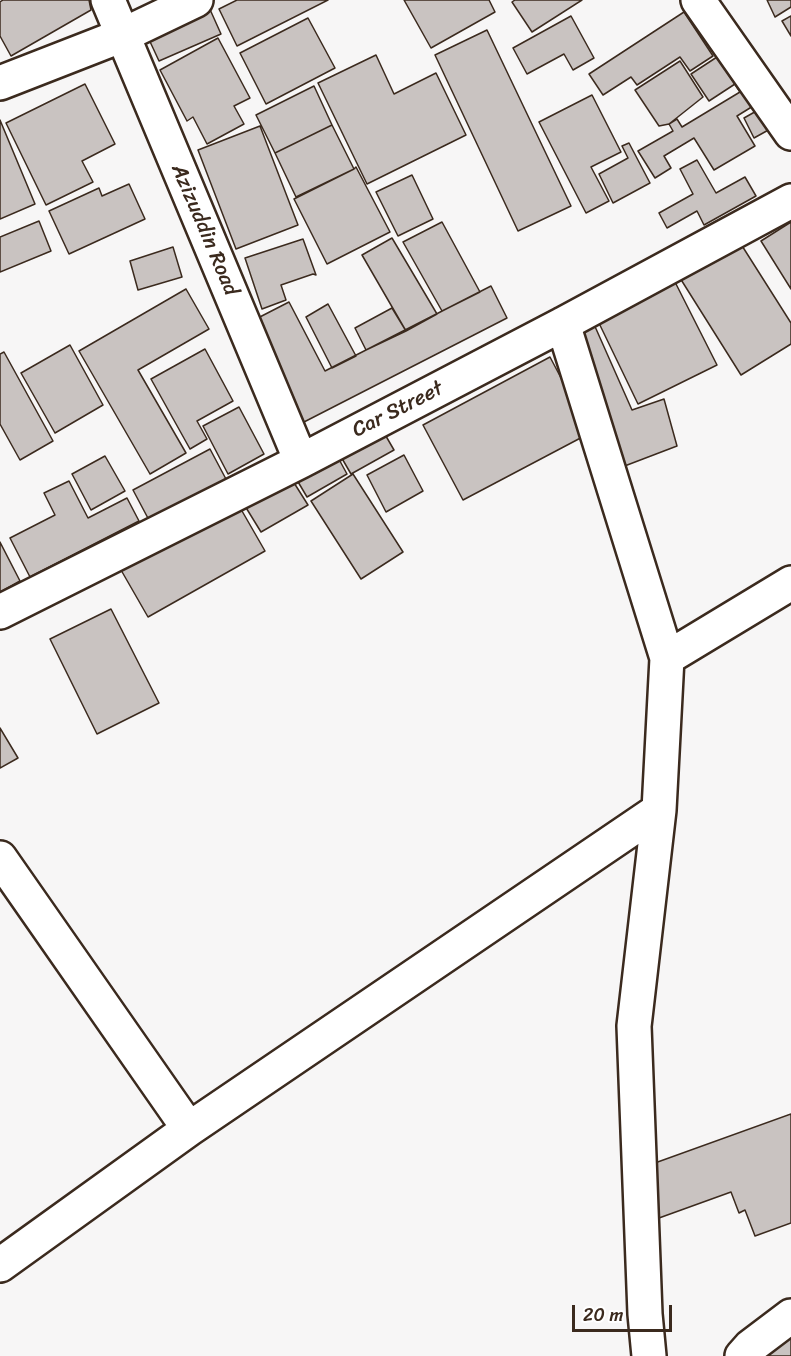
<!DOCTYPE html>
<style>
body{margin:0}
#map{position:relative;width:791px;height:1356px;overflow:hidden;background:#f7f6f6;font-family:Sriracha,sans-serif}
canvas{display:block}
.scale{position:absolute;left:572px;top:1305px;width:100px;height:27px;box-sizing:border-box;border:3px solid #3b2a1e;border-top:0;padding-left:8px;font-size:18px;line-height:21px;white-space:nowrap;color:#3b2a1e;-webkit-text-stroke:4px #fff;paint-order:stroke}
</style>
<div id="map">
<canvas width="791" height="1356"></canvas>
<div class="scale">20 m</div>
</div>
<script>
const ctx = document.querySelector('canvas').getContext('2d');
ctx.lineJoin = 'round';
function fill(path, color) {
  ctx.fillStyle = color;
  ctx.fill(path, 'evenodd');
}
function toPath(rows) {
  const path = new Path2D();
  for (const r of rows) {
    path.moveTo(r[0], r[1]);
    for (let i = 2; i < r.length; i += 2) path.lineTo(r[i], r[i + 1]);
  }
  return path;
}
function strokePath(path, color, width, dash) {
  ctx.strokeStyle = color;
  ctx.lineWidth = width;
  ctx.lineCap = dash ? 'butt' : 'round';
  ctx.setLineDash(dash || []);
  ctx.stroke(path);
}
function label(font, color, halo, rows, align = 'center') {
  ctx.font = font + ' Sriracha,sans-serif';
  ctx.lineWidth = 6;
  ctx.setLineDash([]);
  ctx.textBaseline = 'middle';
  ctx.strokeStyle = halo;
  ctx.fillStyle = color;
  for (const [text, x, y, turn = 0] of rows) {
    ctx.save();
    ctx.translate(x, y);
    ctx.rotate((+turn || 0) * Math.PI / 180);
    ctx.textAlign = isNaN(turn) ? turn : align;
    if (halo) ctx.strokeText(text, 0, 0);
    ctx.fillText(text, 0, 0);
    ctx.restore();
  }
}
const building = toPath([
 [3,0,89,0,91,10,11,56,0,36,0,2,3,0],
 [237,0,328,0,237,46,219,9,237,0],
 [404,0,489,0,495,12,431,48,404,0],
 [515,0,582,0,532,32,512,2,515,0],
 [767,0,791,0,791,7,775,17,767,0],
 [208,5,221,34,159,61,146,33,208,5],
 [684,12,713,56,690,71,680,57,637,85,631,77,603,95,589,74,684,12],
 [571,16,594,58,573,70,564,54,527,74,513,48,571,16],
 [791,16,791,36,782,21,791,16],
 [308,18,335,68,266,104,240,53,308,18],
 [487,30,571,206,518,231,435,55,487,30],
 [218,38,250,98,234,106,244,124,207,144,193,117,187,121,160,70,218,38],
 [376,55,394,94,436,73,466,135,367,184,318,83,376,55],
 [717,57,735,84,709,101,691,74,717,57],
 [680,61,703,97,669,124,659,126,635,90,680,61],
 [742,76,758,103,737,116,755,146,714,170,694,138,664,156,671,168,655,178,638,151,673,131,669,124,677,119,682,127,740,92,735,84,742,76],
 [85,84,115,144,82,161,93,182,46,205,6,123,85,84],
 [314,86,332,125,275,153,256,115,314,86],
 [592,95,621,152,591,167,609,201,586,213,539,122,592,95],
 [760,109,772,128,754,138,744,118,760,109],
 [0,120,35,204,0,219,0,120],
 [332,125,354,169,296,197,275,153,332,125],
 [260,126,298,225,236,249,198,150,260,126],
 [629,143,650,183,613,203,599,174,628,158,622,146,629,143],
 [697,160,716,193,745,177,756,196,704,225,697,211,667,228,659,213,693,194,680,169,697,160],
 [356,167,390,232,327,264,294,199,354,169,356,167],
 [412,175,433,219,398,236,376,192,412,175],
 [129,184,145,219,69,254,49,211,99,188,102,196,129,184],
 [39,221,51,251,0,272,0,237,39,221],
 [442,222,480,292,442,311,403,242,442,222],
 [791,222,791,289,761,241,791,222],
 [392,238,437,314,406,331,362,255,392,238],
 [303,239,316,275,313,274,281,285,286,300,262,309,245,258,303,239],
 [739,241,791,323,791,344,741,375,680,278,739,241],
 [173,247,182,277,138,290,130,261,173,247],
 [674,280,717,365,638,404,597,319,674,280],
 [491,286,507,318,304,422,252,321,289,302,325,371,491,286],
 [186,289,209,329,138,370,186,453,150,474,79,351,186,289],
 [328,304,356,356,332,368,306,317,328,304],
 [392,308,406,331,366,350,355,328,392,308],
 [593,322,632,410,664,399,677,446,622,467,575,336,593,322],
 [70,345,103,405,55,433,21,373,70,345],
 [205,349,233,401,197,421,207,439,190,449,151,379,205,349],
 [4,352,53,441,20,460,0,424,0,354,4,352],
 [550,357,590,433,463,500,423,425,550,357],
 [239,407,264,454,228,474,203,426,239,407],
 [383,431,394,450,351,474,340,455,383,431],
 [210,449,227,481,150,522,133,490,210,449],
 [335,452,347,474,307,497,294,475,335,452],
 [404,455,423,491,386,512,367,475,404,455],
 [105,456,125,491,91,510,72,474,105,456],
 [353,474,403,552,361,579,311,501,353,474],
 [291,478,308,505,261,532,245,506,291,478],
 [69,481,88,518,127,498,139,521,30,577,10,538,55,515,44,493,69,481],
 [238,504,265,551,148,617,121,570,238,504],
 [0,542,20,581,0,592,0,542],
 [111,609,159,703,97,734,50,639,111,609],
 [0,728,18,758,0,768,0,728],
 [791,1114,791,1223,755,1236,745,1210,739,1213,731,1192,659,1218,641,1168,791,1114],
 [791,1337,791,1356,770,1356,767,1351,791,1337]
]);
fill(building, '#c9c3c1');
strokePath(building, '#3b2a1e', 1.5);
const minor = toPath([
 [108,0,301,461],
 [698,0,791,133],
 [0,83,123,35,196,0],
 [563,324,667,658,659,810,634,1026,645,1314,649,1356],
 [0,612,301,461,563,324,791,201],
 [667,658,791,583],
 [0,858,189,1129],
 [0,1265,189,1129,659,810],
 [742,1356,750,1347,791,1316]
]);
strokePath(minor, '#3b2a1e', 38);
strokePath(minor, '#fff', 33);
label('21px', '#3b2a1e', '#fff', [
 ["Azizuddin Road",204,230,67],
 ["Car Street",398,410,-27]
]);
</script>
